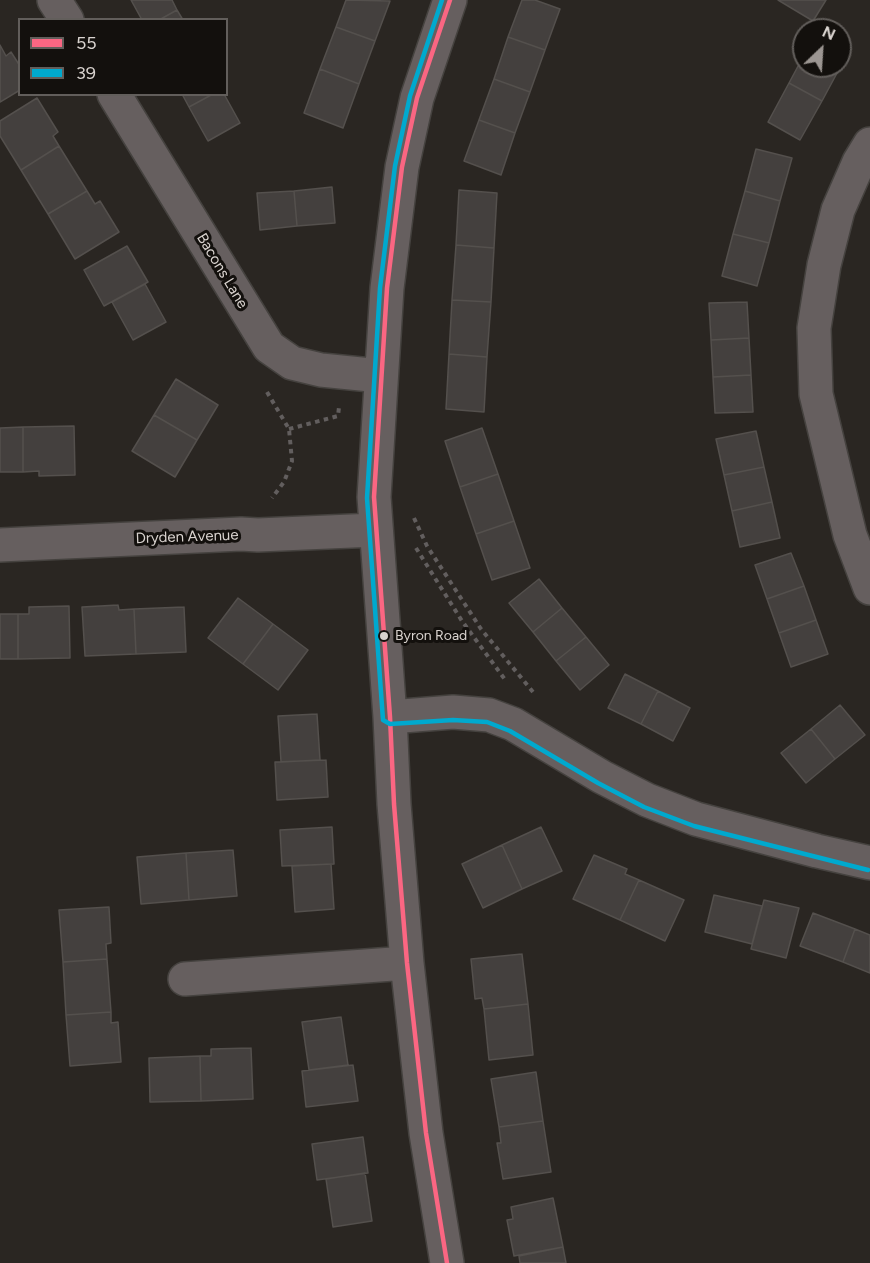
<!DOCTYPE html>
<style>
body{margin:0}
#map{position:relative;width:870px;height:1263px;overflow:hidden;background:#2a2622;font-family:Figtree,sans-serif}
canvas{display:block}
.legend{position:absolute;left:18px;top:18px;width:210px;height:78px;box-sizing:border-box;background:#13100d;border:2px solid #625e5b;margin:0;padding:8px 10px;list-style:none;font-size:18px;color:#d9d3cf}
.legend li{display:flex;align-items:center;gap:12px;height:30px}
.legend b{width:30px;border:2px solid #625e5b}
.north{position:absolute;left:792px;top:18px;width:60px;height:60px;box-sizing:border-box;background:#13100d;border:2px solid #625e5b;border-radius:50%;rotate:25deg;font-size:16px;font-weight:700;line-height:24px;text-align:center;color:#d9d3cf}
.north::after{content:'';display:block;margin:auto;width:21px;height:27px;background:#9c9692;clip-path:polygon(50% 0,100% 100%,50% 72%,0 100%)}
</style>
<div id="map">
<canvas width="870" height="1263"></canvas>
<ul class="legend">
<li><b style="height:8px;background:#fa6682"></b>55</li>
<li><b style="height:8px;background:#00a9ce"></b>39</li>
</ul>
<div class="north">N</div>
</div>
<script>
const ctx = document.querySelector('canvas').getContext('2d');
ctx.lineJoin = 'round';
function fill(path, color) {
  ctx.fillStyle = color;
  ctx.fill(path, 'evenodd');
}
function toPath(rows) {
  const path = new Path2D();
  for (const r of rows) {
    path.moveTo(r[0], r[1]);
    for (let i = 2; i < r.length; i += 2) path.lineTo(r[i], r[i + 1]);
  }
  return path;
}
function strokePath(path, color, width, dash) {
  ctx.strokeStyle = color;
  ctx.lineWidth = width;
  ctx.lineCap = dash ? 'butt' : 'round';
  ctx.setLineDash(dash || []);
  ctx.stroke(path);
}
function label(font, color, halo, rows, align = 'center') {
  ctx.font = font + ' Figtree,sans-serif';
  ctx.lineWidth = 6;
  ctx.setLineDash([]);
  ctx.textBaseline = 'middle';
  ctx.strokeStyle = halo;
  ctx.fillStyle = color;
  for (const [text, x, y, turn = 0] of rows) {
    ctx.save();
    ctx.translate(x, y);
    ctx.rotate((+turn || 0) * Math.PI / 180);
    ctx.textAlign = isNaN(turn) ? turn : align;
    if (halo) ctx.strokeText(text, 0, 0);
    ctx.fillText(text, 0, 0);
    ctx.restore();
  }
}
const building = toPath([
 [131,0,172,0,177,10,159,20,142,20,131,0],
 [346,0,390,1,375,41,336,27,346,0],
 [522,0,535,0,560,9,545,50,508,37,522,0],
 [778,0,826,0,813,21,778,0],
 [177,10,183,20,159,20,177,10],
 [336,27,375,41,359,84,320,69,336,27],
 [508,37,545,50,530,92,494,79,508,37],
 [0,45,6,56,11,52,20,66,20,90,0,102,0,45],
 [804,55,804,66,840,66,840,60,843,62,822,101,789,83,804,55],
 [320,69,359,84,343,128,304,113,320,69],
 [494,79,530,92,515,133,479,120,494,79],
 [789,83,822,101,800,140,768,122,789,83],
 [182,94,213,94,189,107,182,94],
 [213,94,224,94,240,123,208,141,189,107,213,94],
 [37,98,58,132,53,136,59,146,21,170,0,136,0,121,37,98],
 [479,120,515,133,501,175,464,161,479,120],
 [59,146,87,191,48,214,21,170,59,146],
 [756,149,792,158,780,201,745,191,756,149],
 [332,187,335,223,297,226,294,191,332,187],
 [459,190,497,193,494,248,456,245,459,190],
 [87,191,95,204,100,201,119,232,75,259,48,214,87,191],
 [294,191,297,226,260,230,257,193,294,191],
 [745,191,780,201,769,243,733,234,745,191],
 [733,234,769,243,757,286,722,276,733,234],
 [456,245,494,248,491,302,452,300,456,245],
 [127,246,148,282,104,306,84,270,127,246],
 [145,284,166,322,133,340,112,302,145,284],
 [452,300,491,302,487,357,449,354,452,300],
 [747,302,749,338,711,340,709,303,747,302],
 [749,338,751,375,713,377,711,340,749,338],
 [449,354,487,357,484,412,446,409,449,354],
 [751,375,753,412,715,413,713,377,751,375],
 [176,379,218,405,197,440,154,415,176,379],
 [154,415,197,440,175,477,132,451,154,415],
 [74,426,75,475,39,476,39,471,23,472,23,427,74,426],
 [23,427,23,472,0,472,0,428,23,427],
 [482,428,498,474,460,487,445,441,482,428],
 [756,431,764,467,724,475,716,439,756,431],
 [764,467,772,502,732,511,724,475,764,467],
 [498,474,514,521,476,534,460,487,498,474],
 [772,502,780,538,740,547,732,511,772,502],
 [514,521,530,568,492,580,476,534,514,521],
 [791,553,804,586,767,599,755,565,791,553],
 [539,579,562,608,533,632,509,603,539,579],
 [804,586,816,620,779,633,767,599,804,586],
 [238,598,273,624,243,664,208,638,238,598],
 [118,605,119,610,134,609,136,654,85,656,82,607,118,605],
 [69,606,70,658,18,659,18,614,29,614,29,607,69,606],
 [184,607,186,652,136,654,134,609,184,607],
 [562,608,586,637,556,661,533,632,562,608],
 [0,614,18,614,18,659,0,659,0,614],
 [816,620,828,654,791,667,779,633,816,620],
 [273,624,308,650,278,690,243,664,273,624],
 [586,637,609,665,580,690,556,661,586,637],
 [625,674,658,691,641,724,608,708,625,674],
 [658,691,690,708,673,741,641,724,658,691],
 [840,705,865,735,835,759,811,729,840,705],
 [317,714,320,760,281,762,278,716,317,714],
 [811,729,835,759,806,783,781,753,811,729],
 [326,760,328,797,277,800,275,762,326,760],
 [332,827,334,864,282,866,280,830,332,827],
 [541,827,562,871,522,889,502,845,541,827],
 [502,845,522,889,483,908,462,864,502,845],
 [233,850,237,896,189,900,186,853,233,850],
 [186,853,189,900,141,904,137,857,186,853],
 [594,855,627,869,625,874,639,880,620,920,573,899,594,855],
 [331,864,334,909,295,912,292,866,331,864],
 [639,880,684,900,665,941,620,920,639,880],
 [714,895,762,906,752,944,705,932,714,895],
 [764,900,799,908,786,958,751,949,764,900],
 [109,907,111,943,106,944,107,959,63,962,59,910,109,907],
 [813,913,855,929,843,962,800,946,813,913],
 [855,929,870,935,870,973,843,962,855,929],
 [522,954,528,1004,484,1009,482,998,475,999,471,959,522,954],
 [107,959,111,1012,66,1015,63,962,107,959],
 [528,1004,533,1055,489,1060,484,1009,528,1004],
 [111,1012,111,1023,118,1022,121,1062,70,1066,66,1015,111,1012],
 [341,1017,348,1065,309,1070,302,1022,341,1017],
 [251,1048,253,1099,201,1101,200,1056,211,1056,211,1049,251,1048],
 [200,1056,201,1101,150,1102,149,1058,200,1056],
 [353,1065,358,1101,306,1107,302,1071,353,1065],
 [536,1072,543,1121,499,1127,491,1079,536,1072],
 [543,1121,551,1172,503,1179,497,1143,501,1143,499,1127,543,1121],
 [363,1137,368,1173,317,1180,312,1144,363,1137],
 [365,1173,372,1221,333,1227,326,1179,365,1173],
 [553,1198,563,1247,514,1256,507,1220,513,1219,511,1207,553,1198],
 [563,1247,566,1263,520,1263,519,1256,563,1247]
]);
fill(building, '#44403e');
strokePath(building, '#54504d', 1.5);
const street = toPath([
 [54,0,67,20],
 [114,94,269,347,292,363,321,370,381,376],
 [870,144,859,162,838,210,824,265,814,328,816,394,850,535,870,588],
 [0,545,241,534,258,535,375,530],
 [390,717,453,712,489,715,513,724,602,777,647,800,696,819,817,851,870,863],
 [185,979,407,963],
 [447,1263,426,1133,407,963,394,804,390,717,374,497,387,288,402,167,417,98,450,0]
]);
strokePath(street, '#45423f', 36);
strokePath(toPath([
 [267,392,289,429,292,461,284,482,272,498],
 [289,429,338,416,339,407],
 [414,518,427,546,481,629,533,692],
 [416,548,462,621,506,681]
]), '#625e5e', 4, [4.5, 4.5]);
strokePath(street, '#665f5f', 33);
strokePath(toPath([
 [447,1263,426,1133,407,963,394,804,390,717,374,497,387,288,402,167,417,98,450,0]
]), '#fa6682', 4.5);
strokePath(toPath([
 [442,0,410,96,395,166,380,288,367,498,383,720,390,724,453,720,487,722,510,731,598,783,644,807,694,826,868,870]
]), '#00a9ce', 4.5);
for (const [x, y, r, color] of [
 [384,636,5,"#d9d3cf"]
]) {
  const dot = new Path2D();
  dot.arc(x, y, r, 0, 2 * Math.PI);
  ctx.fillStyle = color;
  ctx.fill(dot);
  strokePath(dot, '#13100d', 2);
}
label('14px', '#d9d3cf', '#13100d', [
 ["Byron Road",395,636]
], 'left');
label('15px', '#d9d3cf', '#13100d', [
 ["Bacons Lane",222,271,59],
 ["Dryden Avenue",187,537,-2]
]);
</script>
